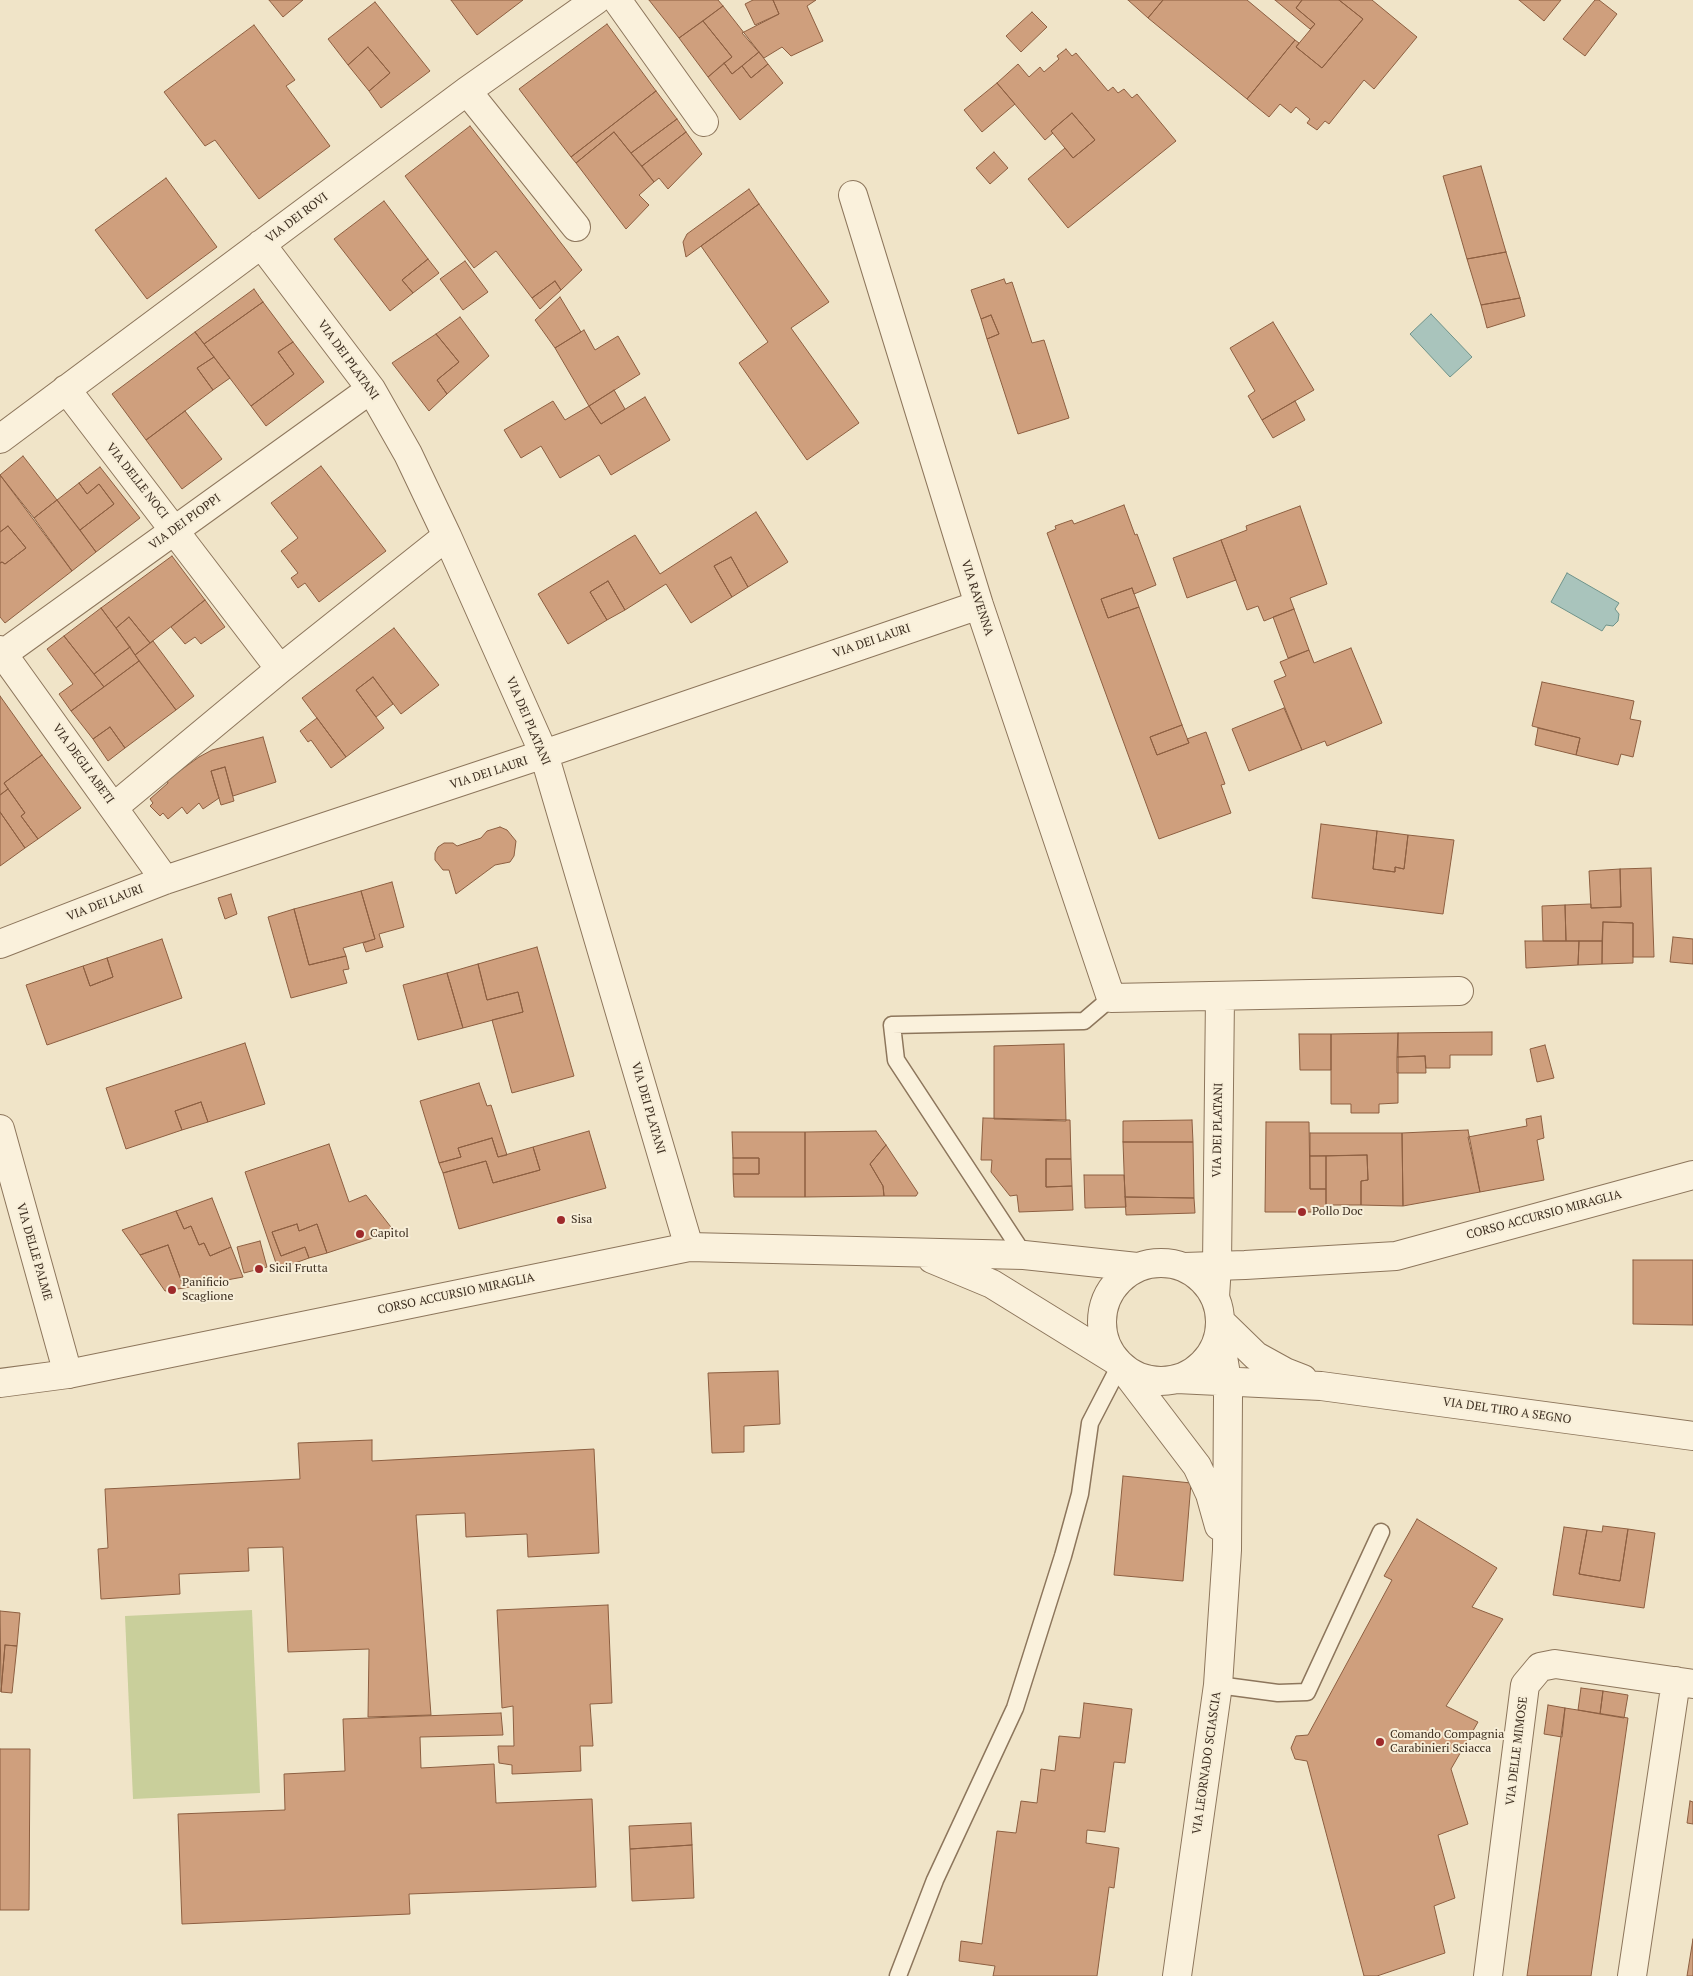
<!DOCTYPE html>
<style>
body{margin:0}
canvas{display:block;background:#f0e4c8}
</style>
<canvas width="1693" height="1976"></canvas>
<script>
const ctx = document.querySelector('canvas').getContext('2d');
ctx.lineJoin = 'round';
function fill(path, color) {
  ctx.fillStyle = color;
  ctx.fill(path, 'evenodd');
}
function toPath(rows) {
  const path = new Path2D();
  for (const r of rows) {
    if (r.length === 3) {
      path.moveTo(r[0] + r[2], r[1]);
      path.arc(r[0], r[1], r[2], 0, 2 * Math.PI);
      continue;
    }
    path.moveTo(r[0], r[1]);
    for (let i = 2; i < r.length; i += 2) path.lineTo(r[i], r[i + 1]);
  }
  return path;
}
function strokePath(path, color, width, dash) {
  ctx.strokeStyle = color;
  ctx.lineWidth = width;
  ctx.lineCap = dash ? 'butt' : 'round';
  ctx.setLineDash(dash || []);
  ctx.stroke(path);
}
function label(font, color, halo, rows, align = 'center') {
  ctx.font = font + ' "PT Serif",serif';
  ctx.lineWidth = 4;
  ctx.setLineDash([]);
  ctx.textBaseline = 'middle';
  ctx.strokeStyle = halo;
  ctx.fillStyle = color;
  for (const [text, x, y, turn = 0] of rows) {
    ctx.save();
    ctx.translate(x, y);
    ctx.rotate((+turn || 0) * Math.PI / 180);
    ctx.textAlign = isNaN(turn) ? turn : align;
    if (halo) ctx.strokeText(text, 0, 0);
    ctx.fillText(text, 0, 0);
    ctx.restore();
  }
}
fill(toPath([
 [252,1610,260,1793,133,1799,125,1616]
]), '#c9cf9b');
const water = toPath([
 [1431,314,1472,357,1450,377,1410,334,1431,314],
 [1567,573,1619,603,1615,609,1619,614,1618,621,1613,626,1606,625,1602,631,1551,602,1567,573]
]);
fill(water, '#a9c4bc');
strokePath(water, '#6f938a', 1);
const building = toPath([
 [269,0,303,0,283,17,269,0],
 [451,0,523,0,477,35,451,0],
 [649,0,718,0,723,6,679,38,649,0],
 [753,0,773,0,779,14,755,25,745,4,753,0],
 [773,0,816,0,807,6,823,41,791,56,782,47,764,58,742,33,779,14,773,0],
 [1128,0,1163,0,1148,18,1128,0],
 [1163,0,1247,0,1295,40,1247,99,1148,18,1163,0],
 [1275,0,1302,0,1296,8,1315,24,1310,29,1275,0],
 [1302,0,1339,0,1363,19,1322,68,1296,47,1315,24,1296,8,1302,0],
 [1339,0,1372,0,1417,37,1374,89,1364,80,1329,124,1325,121,1317,130,1307,123,1310,119,1296,107,1291,113,1280,104,1269,117,1247,99,1295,40,1299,43,1296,47,1322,68,1363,19,1339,0],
 [1519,0,1561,0,1544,21,1519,0],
 [1595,0,1599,0,1617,14,1585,56,1563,39,1595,0],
 [375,2,430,71,381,108,369,91,390,73,368,47,348,65,328,39,375,2],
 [723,6,759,52,732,74,724,63,732,57,703,21,723,6],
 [1032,12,1047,27,1021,52,1006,36,1032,12],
 [703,21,732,57,708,77,679,38,703,21],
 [607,24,656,91,571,157,519,89,607,24],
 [254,25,295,80,286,86,330,146,259,199,215,140,205,146,164,92,254,25],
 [368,47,390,73,369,91,348,65,368,47],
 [1066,49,1072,56,1076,53,1108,91,1113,87,1118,93,1124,89,1132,98,1137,94,1176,141,1068,228,1028,179,1065,148,1073,158,1095,140,1072,113,1051,131,1053,133,1045,140,997,83,1018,64,1029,77,1040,67,1044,72,1059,59,1057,56,1066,49],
 [759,52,768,64,751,78,742,66,759,52],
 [724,63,732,74,742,66,751,78,768,64,783,83,740,120,708,77,724,63],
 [997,83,1015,104,982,132,964,110,997,83],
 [656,91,677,119,631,153,614,132,576,163,571,157,656,91],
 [1072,113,1095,140,1073,158,1051,131,1072,113],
 [677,119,686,132,642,166,631,153,677,119],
 [470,126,582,270,561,290,555,281,532,298,496,251,474,268,405,176,470,126],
 [614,132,654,182,639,195,649,205,626,229,576,163,614,132],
 [686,132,702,154,668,189,659,178,654,182,642,166,686,132],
 [994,152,1008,168,990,184,976,168,994,152],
 [1481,166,1506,252,1467,259,1443,176,1481,166],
 [166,178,217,247,147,299,95,230,166,178],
 [749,189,759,204,686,257,683,242,687,234,749,189],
 [384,201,428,259,402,280,413,293,390,311,334,239,384,201],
 [759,204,829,302,791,328,859,423,807,460,739,363,768,342,701,246,759,204],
 [1506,252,1520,298,1481,305,1467,259,1506,252],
 [428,259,439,273,413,293,402,280,428,259],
 [465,261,488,292,463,310,440,279,465,261],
 [1004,279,1006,284,1012,282,1032,343,1044,340,1069,418,1018,434,987,339,999,334,991,315,981,319,971,290,1004,279],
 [555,281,561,290,540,309,532,298,555,281],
 [254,289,263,302,204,344,195,332,254,289],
 [560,297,581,332,555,348,535,320,560,297],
 [1520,298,1525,316,1487,328,1481,305,1520,298],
 [263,302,293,342,278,352,294,374,251,406,204,344,263,302],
 [991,315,999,334,987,339,981,319,991,315],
 [460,317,489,356,447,394,437,380,459,362,436,334,460,317],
 [1273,322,1314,390,1262,420,1248,396,1255,391,1230,348,1273,322],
 [584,330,595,350,618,336,640,374,589,406,555,348,584,330],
 [195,332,214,357,197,368,213,390,146,440,112,394,195,332],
 [436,334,459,362,437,380,447,394,429,411,392,363,436,334],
 [293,342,324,382,266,426,251,406,294,374,278,352,293,342],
 [214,357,230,378,213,390,197,368,214,357],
 [614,390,625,409,601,424,589,406,614,390],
 [645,397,670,440,611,475,599,455,560,478,541,446,521,458,504,430,553,401,565,420,589,406,601,424,645,397],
 [1295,401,1305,420,1273,438,1262,420,1295,401],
 [185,411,222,459,182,489,146,440,185,411],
 [23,456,57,500,34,518,0,475,23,456],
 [321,466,386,551,319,602,305,583,298,588,291,578,298,573,281,551,298,538,271,503,321,466],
 [100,467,140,518,96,552,80,530,114,504,99,484,87,494,79,483,100,467],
 [0,475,72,571,5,623,0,617,0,563,2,562,5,564,26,548,8,526,0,532,0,475],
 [79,483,87,494,99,484,114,504,80,530,57,500,79,483],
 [57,500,96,552,72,571,34,518,57,500],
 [1124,505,1135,535,1137,534,1156,585,1134,594,1132,588,1101,599,1108,618,1139,607,1182,725,1150,737,1157,755,1189,743,1187,739,1206,732,1225,784,1221,785,1231,813,1159,839,1047,533,1056,529,1055,526,1072,520,1074,524,1124,505],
 [1300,506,1327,584,1290,598,1294,609,1264,621,1258,606,1247,610,1221,540,1247,530,1246,526,1300,506],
 [756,512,788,562,748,587,731,557,714,566,732,597,691,623,666,584,625,610,608,581,590,592,607,620,568,644,538,594,635,535,660,574,756,512],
 [8,526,26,548,5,564,2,562,0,563,0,532,8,526],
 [1221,540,1236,580,1187,598,1173,558,1221,540],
 [172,556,205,600,150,643,129,617,116,628,101,608,172,556],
 [731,557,748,587,732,597,714,566,731,557],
 [608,581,625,610,607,620,590,592,608,581],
 [1132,588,1139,607,1108,618,1101,599,1132,588],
 [205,600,225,627,201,644,195,637,185,644,171,627,205,600],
 [101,608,130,647,94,674,64,636,101,608],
 [1294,609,1309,650,1288,658,1273,617,1294,609],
 [129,617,150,643,135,655,116,628,129,617],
 [394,628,439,685,401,714,373,677,356,690,384,728,346,757,302,698,394,628],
 [64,636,104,687,71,711,59,694,73,684,47,649,64,636],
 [153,641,194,696,176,710,135,655,153,641],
 [130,647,139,661,104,687,94,674,130,647],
 [1351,648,1382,723,1327,746,1325,741,1302,750,1274,681,1286,676,1280,662,1309,650,1314,663,1351,648],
 [139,661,176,710,125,748,110,727,93,739,71,711,139,661],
 [373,677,393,704,376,717,356,690,373,677],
 [1542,682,1634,701,1630,719,1641,721,1633,757,1621,754,1618,765,1576,755,1580,738,1532,726,1542,682],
 [0,696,42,755,4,783,8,789,0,795,0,696],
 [1284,708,1302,750,1249,771,1232,729,1284,708],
 [317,718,346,757,331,768,311,740,308,742,300,731,317,718],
 [1182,725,1189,743,1157,755,1150,737,1182,725],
 [110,727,125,748,108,761,93,739,110,727],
 [1538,728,1580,738,1576,755,1535,745,1538,728],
 [263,737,276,782,233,796,225,767,211,771,219,798,203,809,199,803,187,814,182,807,168,819,163,813,160,816,150,806,153,803,150,799,168,783,167,780,199,757,212,750,263,737],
 [42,755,81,808,38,839,21,816,25,813,4,783,42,755],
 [225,767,234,801,221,805,211,771,225,767],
 [8,789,25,813,21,816,38,839,25,848,0,812,0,795,8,789],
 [0,812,25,848,0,866,0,812],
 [1321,824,1377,831,1373,869,1395,872,1395,867,1404,869,1408,835,1454,840,1443,914,1312,898,1321,824],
 [500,827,507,830,516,841,514,856,510,862,495,865,456,894,449,870,443,870,435,860,435,853,438,847,444,843,453,843,457,846,481,838,487,831,500,827],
 [1377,831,1408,835,1404,869,1395,867,1395,872,1373,869,1377,831],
 [1651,868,1654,957,1633,957,1633,923,1603,922,1602,941,1566,941,1565,905,1591,904,1591,908,1621,907,1620,869,1651,868],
 [1620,869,1621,907,1591,908,1589,871,1620,869],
 [392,882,404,927,379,934,383,947,366,952,363,943,375,939,361,891,392,882],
 [361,891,375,939,343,948,346,956,309,965,294,909,361,891],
 [231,894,237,914,225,919,218,898,231,894],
 [1565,905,1566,941,1543,941,1542,906,1565,905],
 [294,909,309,965,346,956,349,969,343,970,347,983,291,998,268,917,294,909],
 [1603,922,1633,923,1633,963,1602,964,1603,922],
 [1673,937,1693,939,1693,964,1670,962,1673,937],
 [162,939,182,998,47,1045,26,985,83,966,90,986,113,977,107,958,162,939],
 [1525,941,1579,941,1578,965,1526,968,1525,941],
 [1579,941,1602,941,1602,964,1578,965,1579,941],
 [537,947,574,1076,512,1093,492,1020,523,1012,518,992,487,1000,478,964,537,947],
 [107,958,113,977,90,986,83,966,107,958],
 [478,964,487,1000,518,992,523,1012,463,1028,447,973,478,964],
 [447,973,463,1028,418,1040,403,985,447,973],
 [1492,1032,1492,1055,1450,1055,1450,1068,1426,1068,1425,1056,1397,1057,1398,1033,1492,1032],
 [1398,1033,1398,1103,1379,1104,1379,1113,1351,1113,1351,1104,1331,1104,1331,1034,1398,1033],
 [1299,1034,1331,1034,1331,1070,1300,1070,1299,1034],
 [245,1043,265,1104,208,1122,201,1102,175,1111,182,1130,126,1149,106,1088,245,1043],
 [1064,1044,1066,1121,994,1119,994,1046,1064,1044],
 [1545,1045,1554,1078,1537,1082,1530,1049,1545,1045],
 [1425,1056,1426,1073,1397,1073,1397,1057,1425,1056],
 [479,1083,487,1106,491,1105,507,1155,498,1157,492,1138,458,1148,461,1157,439,1163,420,1101,479,1083],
 [201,1102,208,1122,182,1130,175,1111,201,1102],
 [1541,1116,1544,1138,1537,1140,1544,1180,1480,1192,1468,1137,1527,1126,1526,1119,1541,1116],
 [983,1118,1070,1120,1071,1159,1046,1159,1046,1187,1072,1186,1073,1210,1019,1212,1017,1195,1010,1196,991,1172,992,1160,981,1160,983,1118],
 [1192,1120,1193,1142,1123,1142,1123,1121,1192,1120],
 [1266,1122,1309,1122,1310,1189,1326,1189,1326,1212,1265,1212,1266,1122],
 [1468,1130,1480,1192,1403,1206,1402,1133,1468,1130],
 [589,1131,606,1188,459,1229,443,1173,486,1161,493,1183,540,1170,533,1147,589,1131],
 [876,1131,886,1145,870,1164,883,1186,884,1196,805,1197,805,1132,876,1131],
 [732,1132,805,1132,805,1197,734,1197,733,1174,759,1174,759,1158,733,1158,732,1132],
 [1310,1133,1402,1133,1403,1206,1361,1205,1361,1181,1368,1180,1367,1155,1310,1156,1310,1133],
 [492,1138,498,1157,533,1147,540,1170,493,1183,486,1161,443,1173,439,1163,461,1157,458,1148,492,1138],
 [1123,1142,1193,1142,1194,1198,1125,1197,1123,1142],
 [329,1144,349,1202,366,1195,394,1231,327,1253,317,1224,299,1231,297,1224,272,1232,281,1256,305,1247,309,1258,278,1269,245,1172,329,1144],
 [886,1145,918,1193,916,1196,884,1196,883,1186,870,1164,886,1145],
 [1367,1155,1368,1180,1361,1181,1361,1205,1326,1205,1326,1156,1367,1155],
 [1310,1156,1326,1156,1326,1189,1310,1189,1310,1156],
 [733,1158,759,1158,759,1174,733,1174,733,1158],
 [1046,1159,1071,1159,1072,1186,1046,1187,1046,1159],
 [1084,1175,1124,1175,1126,1207,1085,1208,1084,1175],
 [1125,1197,1194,1198,1195,1213,1126,1215,1125,1197],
 [212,1198,231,1247,210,1256,204,1243,199,1245,191,1226,184,1229,176,1211,212,1198],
 [176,1211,184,1229,191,1226,199,1245,204,1243,210,1256,231,1247,243,1277,184,1288,168,1245,140,1255,122,1230,176,1211],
 [297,1224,299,1231,317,1224,327,1253,309,1258,305,1247,281,1256,272,1232,297,1224],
 [260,1241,267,1267,244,1273,237,1247,260,1241],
 [168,1245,184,1288,165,1291,140,1255,168,1245],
 [1633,1260,1693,1260,1693,1325,1633,1324,1633,1260],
 [778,1371,780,1424,744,1426,744,1452,712,1453,708,1373,778,1371],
 [372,1440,372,1461,594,1449,599,1553,528,1557,527,1534,466,1537,465,1513,416,1515,431,1715,368,1717,369,1649,288,1652,283,1547,248,1548,249,1571,179,1574,180,1594,101,1599,98,1549,108,1548,105,1489,300,1479,298,1443,372,1440],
 [1123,1476,1191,1483,1183,1581,1114,1575,1123,1476],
 [1417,1519,1497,1568,1472,1607,1503,1619,1446,1706,1478,1722,1451,1769,1468,1824,1438,1835,1455,1898,1434,1906,1445,1953,1377,1976,1364,1976,1307,1761,1295,1759,1291,1748,1296,1736,1308,1735,1392,1580,1384,1576,1417,1519],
 [1603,1526,1628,1529,1620,1581,1579,1574,1587,1530,1602,1532,1603,1526],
 [1564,1527,1587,1530,1579,1574,1620,1581,1628,1529,1655,1533,1644,1608,1553,1595,1564,1527],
 [608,1605,612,1703,590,1704,593,1746,580,1746,581,1771,512,1774,512,1765,499,1763,498,1746,514,1746,513,1706,502,1708,497,1610,608,1605],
 [0,1611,20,1613,17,1646,5,1645,1,1692,0,1611],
 [5,1645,17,1646,12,1693,1,1692,5,1645],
 [1581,1688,1603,1691,1600,1714,1578,1710,1581,1688],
 [1603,1691,1628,1695,1624,1718,1600,1714,1603,1691],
 [1084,1703,1132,1709,1125,1763,1114,1762,1105,1832,1087,1830,1086,1843,1119,1848,1114,1888,1109,1887,1097,1976,993,1976,995,1966,959,1961,961,1941,982,1944,997,1831,1016,1833,1021,1801,1037,1803,1041,1769,1055,1771,1059,1736,1080,1738,1084,1703],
 [1548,1705,1565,1708,1562,1737,1544,1734,1548,1705],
 [1565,1708,1628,1718,1591,1976,1527,1976,1565,1708],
 [501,1713,503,1735,420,1737,421,1768,494,1764,496,1803,592,1799,596,1887,409,1894,410,1914,182,1924,178,1814,285,1810,284,1774,345,1771,343,1719,501,1713],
 [0,1749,30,1749,29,1910,0,1910,0,1749],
 [1690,1801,1693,1802,1693,1824,1687,1823,1690,1801],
 [691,1823,692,1845,630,1849,629,1826,691,1823],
 [692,1845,694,1898,632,1901,630,1849,692,1845],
 [1693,1939,1693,1976,1687,1976,1693,1939]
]);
fill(building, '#cf9f7d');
strokePath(building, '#8d5f41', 1);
const service = toPath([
 [1024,1255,896,1060,892,1025,1084,1021,1111,998],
 [1218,1685,1278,1693,1307,1692,1381,1532],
 [898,1976,935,1880,1015,1708,1063,1556,1080,1494,1090,1423,1120,1365]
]);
const minor = toPath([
 [617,0,704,122],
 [467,91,576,227],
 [853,195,979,605,1111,998,1459,991],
 [261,244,371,389,408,454,447,536,544,754,689,1247],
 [66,389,280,669],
 [0,439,467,91,596,0],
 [0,650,165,880],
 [0,656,371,389],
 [114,807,280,669,447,536],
 [0,944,165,880,544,754,979,605],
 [0,1129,68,1374],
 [1215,1297,1217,1265,1220,996],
 [1488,1976,1525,1685,1540,1667,1555,1664,1693,1684],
 [1632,1976,1676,1681]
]);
const tertiary = toPath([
 [932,1259,992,1284,1115,1360],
 [1161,1322,59],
 [1184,1267,1245,1265,1396,1256,1693,1175],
 [1220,1321,1256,1356,1285,1372,1303,1379],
 [1124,1370,1197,1466,1210,1494,1219,1526],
 [1177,1379,1321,1386,1693,1436],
 [0,1383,68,1374,689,1247,1024,1255,1137,1267],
 [1177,1976,1218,1685,1227,1550,1228,1396,1227,1380,1219,1334]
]);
strokePath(service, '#8d765c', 19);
strokePath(minor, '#8d765c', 30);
strokePath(tertiary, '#8d765c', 30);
strokePath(service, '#faf1dc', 16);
strokePath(minor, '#faf1dc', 28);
strokePath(tertiary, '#faf1dc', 28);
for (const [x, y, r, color] of [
 [1302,1212,5,"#9e2a2b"],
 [561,1220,5,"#9e2a2b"],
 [360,1234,5,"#9e2a2b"],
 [259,1269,5,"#9e2a2b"],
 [172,1290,5,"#9e2a2b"],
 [1380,1742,5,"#9e2a2b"]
]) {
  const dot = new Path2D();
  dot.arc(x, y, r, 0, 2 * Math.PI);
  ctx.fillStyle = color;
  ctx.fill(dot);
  strokePath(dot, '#f7eed8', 2);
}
label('12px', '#3d2e20', '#f7eed8', [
 ["VIA DEI ROVI",297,218,-37],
 ["VIA DEI PLATANI",348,360,54],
 ["VIA DELLE NOCI",137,481,52],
 ["VIA DEI PIOPPI",185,522,-36],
 ["VIA RAVENNA",977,598,72],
 ["VIA DEI LAURI",872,641,-19],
 ["VIA DEI PLATANI",528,721,67],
 ["VIA DEGLI ABETI",83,764,54],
 ["VIA DEI LAURI",489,773,-18],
 ["VIA DEI LAURI",105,903,-21],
 ["VIA DEI PLATANI",648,1108,74],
 ["VIA DEI PLATANI",1218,1130,-89],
 ["CORSO ACCURSIO MIRAGLIA",1544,1215,-15],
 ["VIA DELLE PALME",34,1252,74],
 ["CORSO ACCURSIO MIRAGLIA",456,1294,-12],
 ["VIA DEL TIRO A SEGNO",1507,1411,8],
 ["VIA DELLE MIMOSE",1517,1751,-83],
 ["VIA LEORNADO SCIASCIA",1207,1763,-82]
]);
label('12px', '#3d2e20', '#f7eed8', [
 ["Pollo Doc",1312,1212],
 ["Sisa",571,1220],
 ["Capitol",370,1234],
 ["Sicil Frutta",269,1269],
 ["Panificio",182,1283],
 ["Scaglione",182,1297],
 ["Comando Compagnia",1390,1735],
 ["Carabinieri Sciacca",1390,1749]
], 'left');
</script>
